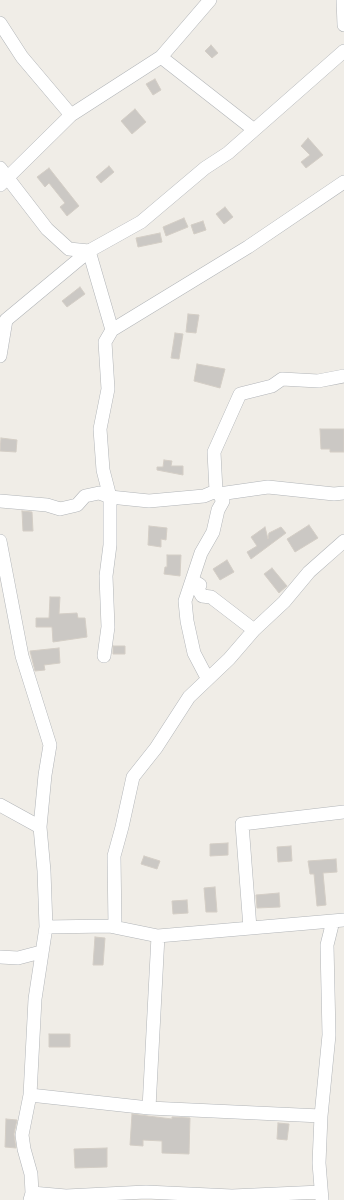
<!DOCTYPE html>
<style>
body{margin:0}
canvas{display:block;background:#f0ede7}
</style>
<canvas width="344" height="1200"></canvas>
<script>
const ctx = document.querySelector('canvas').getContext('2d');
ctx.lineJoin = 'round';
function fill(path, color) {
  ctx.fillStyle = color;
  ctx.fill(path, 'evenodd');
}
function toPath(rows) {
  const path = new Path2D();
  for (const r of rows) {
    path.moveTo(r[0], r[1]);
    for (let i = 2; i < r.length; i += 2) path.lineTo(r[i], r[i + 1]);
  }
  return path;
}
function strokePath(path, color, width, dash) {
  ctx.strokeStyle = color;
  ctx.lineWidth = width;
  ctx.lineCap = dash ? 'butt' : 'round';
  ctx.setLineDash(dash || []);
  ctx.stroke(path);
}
const building = toPath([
 [211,45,218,53,212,58,205,51,211,45],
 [155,79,161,90,153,95,146,84,155,79],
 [135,109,146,122,132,134,121,121,135,109],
 [308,138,323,155,306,168,301,162,310,155,301,146,308,138],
 [109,166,114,172,101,183,96,177,109,166],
 [49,168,79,206,67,216,60,207,65,203,49,183,45,187,37,177,49,168],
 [225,207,233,217,224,224,216,214,225,207],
 [184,218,188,227,166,236,163,227,184,218],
 [203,221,206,230,194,234,191,225,203,221],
 [160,233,162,242,138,247,136,238,160,233],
 [80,287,85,294,67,307,62,301,80,287],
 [188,314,199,315,196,333,186,332,188,314],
 [175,333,183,334,179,359,171,358,175,333],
 [197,364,225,369,220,388,194,381,197,364],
 [320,429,344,429,344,452,330,452,330,449,321,449,320,429],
 [1,438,17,440,16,452,0,451,1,438],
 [164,460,172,461,171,466,183,466,183,475,157,470,157,467,163,467,164,460],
 [22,511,32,512,33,531,23,531,22,511],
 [309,525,318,538,295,552,287,539,309,525],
 [149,526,167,528,166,540,161,539,161,547,148,545,149,526],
 [265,527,268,539,269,533,281,527,286,533,251,559,247,552,257,546,251,537,265,527],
 [167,555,181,555,180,576,164,574,165,567,167,567,167,555],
 [227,560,234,572,220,580,213,569,227,560],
 [272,568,287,586,279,593,264,574,272,568],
 [50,597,60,597,59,614,77,613,78,618,85,618,87,637,53,642,52,627,36,627,36,618,49,618,50,597],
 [113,646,125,646,125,654,113,654,113,646],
 [59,648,60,663,44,665,45,670,35,671,30,651,59,648],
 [228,843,228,855,210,856,210,844,228,843],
 [291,846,292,861,278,862,277,847,291,846],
 [144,856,160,861,157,869,141,864,144,856],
 [336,859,337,872,323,873,326,905,317,906,314,874,310,874,308,861,336,859],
 [215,887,217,912,206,912,204,888,215,887],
 [279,893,280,907,257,908,256,895,279,893],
 [187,900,188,913,173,914,172,901,187,900],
 [95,937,105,938,103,965,93,965,95,937],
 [49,1034,70,1034,70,1047,49,1047,49,1034],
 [132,1114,172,1119,172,1117,190,1118,189,1154,162,1153,162,1141,143,1140,143,1146,130,1145,132,1114],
 [6,1119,17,1120,14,1134,16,1148,5,1147,6,1119],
 [278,1123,289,1124,287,1140,277,1139,278,1123],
 [107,1148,107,1167,75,1168,74,1149,107,1148]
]);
fill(building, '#cbc8c4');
strokePath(building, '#d4cec6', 1);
const minor = toPath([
 [343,0,344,25],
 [0,23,22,57,71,115],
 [161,57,253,129],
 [0,168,47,229,69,249,89,251],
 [0,185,71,115,161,57,210,0],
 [89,251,112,330],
 [0,356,6,320,89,251,141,222,205,168,228,153,344,51],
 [216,491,214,452,240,394,272,386,282,379,318,381,344,376],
 [0,501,47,505,60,509,77,505,85,496,99,493,110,497,149,501,204,496,216,491,219,494,268,487,334,494,344,493],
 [0,541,22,656,50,745,45,775,40,827,44,871,46,927,35,999,30,1095,22,1135,24,1149,31,1174,32,1193,30,1200],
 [192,580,200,585,198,589,202,596,211,597,254,630],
 [104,656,108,627,106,576,110,545,110,497,103,470,100,429,108,389,105,342,112,330,248,247,344,182],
 [210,677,205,674,194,653,187,621,185,601,201,553,213,532,218,510,223,501,219,494],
 [0,805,40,827],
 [46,927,109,926,158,936,344,920],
 [115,927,114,856,122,827,133,777,156,748,189,697,229,659,254,630,284,602,309,572,344,541],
 [250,928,242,824,344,812],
 [0,957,18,958,41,952],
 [30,1095,149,1108,321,1116],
 [149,1108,158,936],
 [32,1193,66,1196,146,1192,232,1196,321,1192],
 [322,1200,319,1163,321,1116,329,1035,327,945,333,921]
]);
strokePath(minor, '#b2b5b8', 14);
strokePath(minor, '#fff', 13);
</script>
